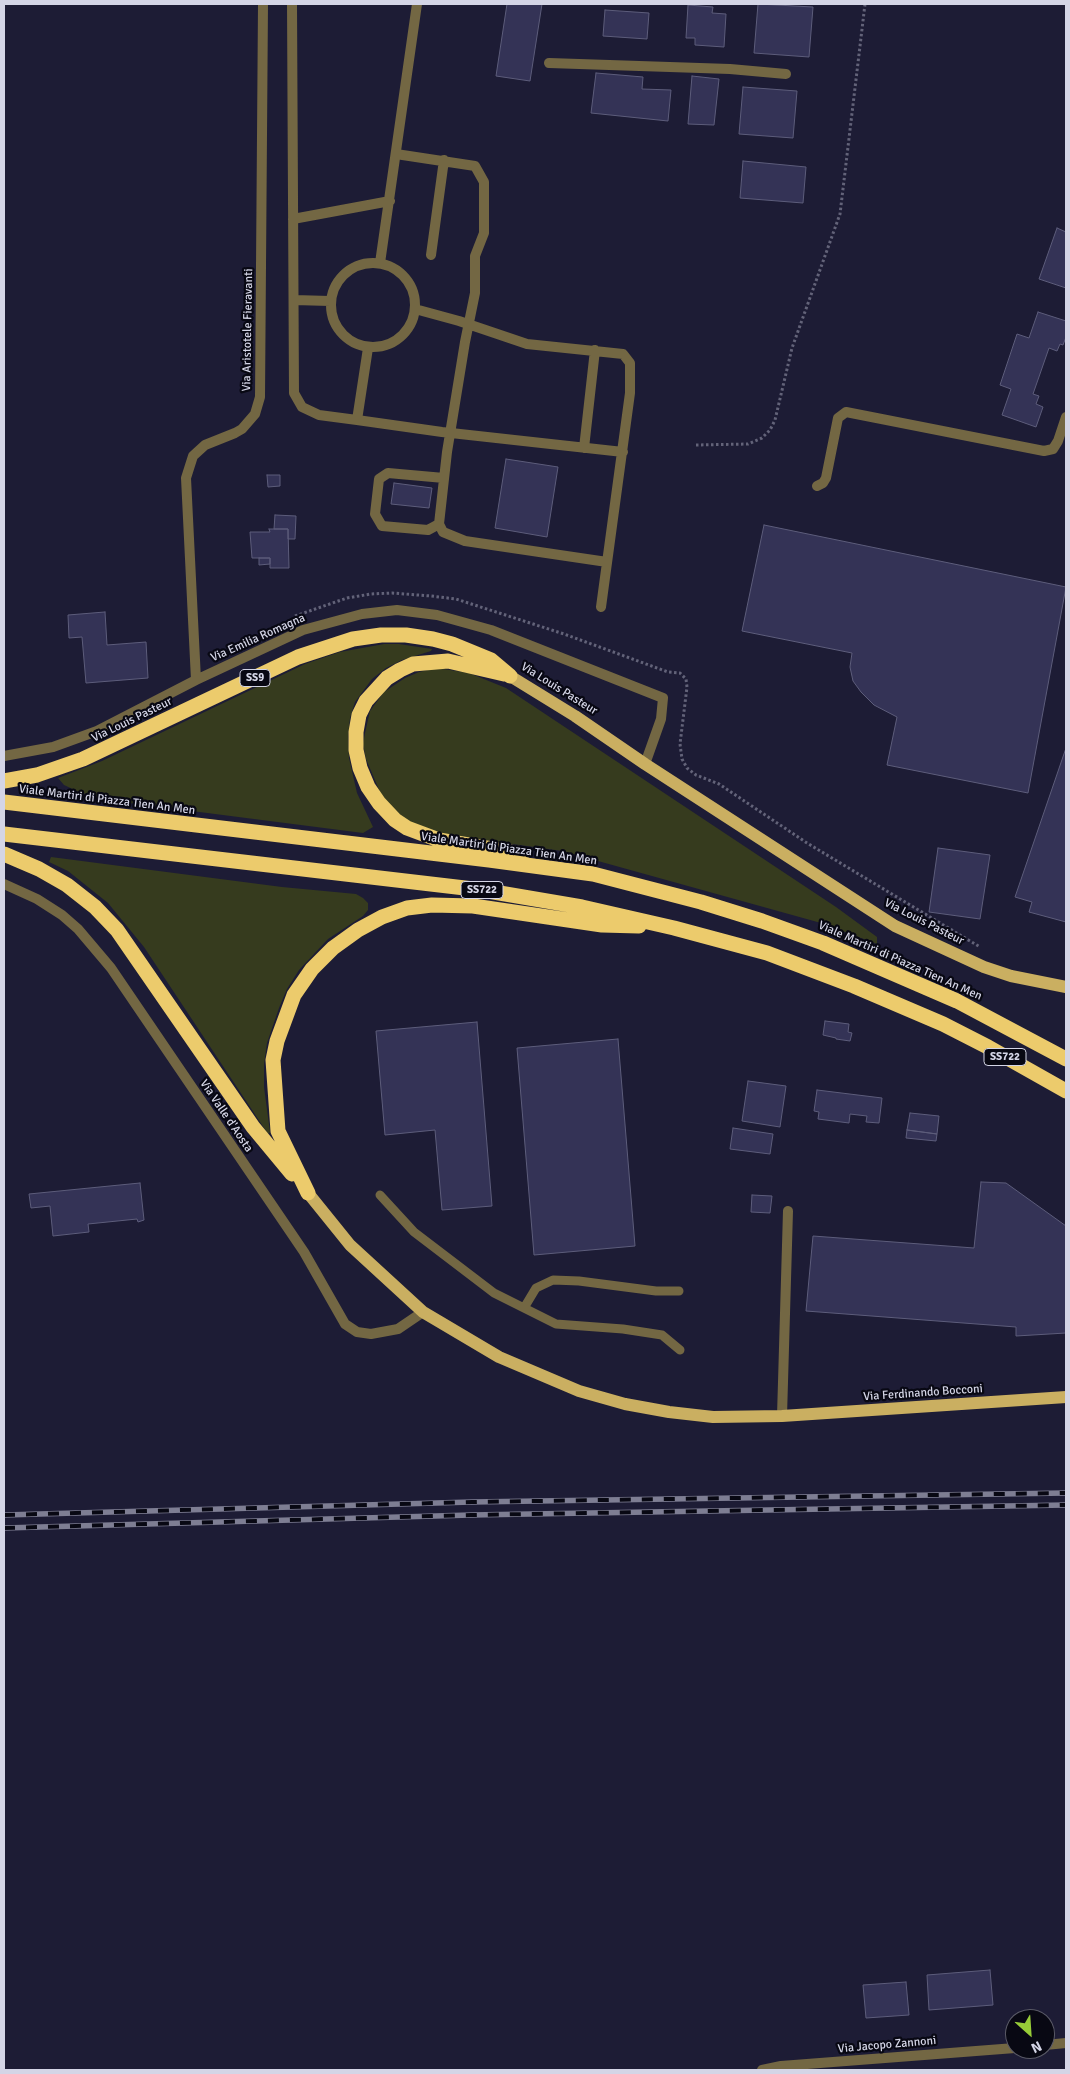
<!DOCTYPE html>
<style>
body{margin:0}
#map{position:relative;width:1070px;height:2074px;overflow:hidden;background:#1d1c35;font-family:Signika,sans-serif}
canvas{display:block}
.frame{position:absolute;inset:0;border:5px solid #d4d5e6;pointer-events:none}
.north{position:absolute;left:1005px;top:2009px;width:50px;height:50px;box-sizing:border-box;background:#080813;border:1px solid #5a5a67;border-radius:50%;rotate:154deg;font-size:14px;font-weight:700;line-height:20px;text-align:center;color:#d4d5e6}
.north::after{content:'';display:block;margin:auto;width:18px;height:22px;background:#97cc38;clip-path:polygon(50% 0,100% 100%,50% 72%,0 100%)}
</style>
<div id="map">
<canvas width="1070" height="2074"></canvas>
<div class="frame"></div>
<div class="north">N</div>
</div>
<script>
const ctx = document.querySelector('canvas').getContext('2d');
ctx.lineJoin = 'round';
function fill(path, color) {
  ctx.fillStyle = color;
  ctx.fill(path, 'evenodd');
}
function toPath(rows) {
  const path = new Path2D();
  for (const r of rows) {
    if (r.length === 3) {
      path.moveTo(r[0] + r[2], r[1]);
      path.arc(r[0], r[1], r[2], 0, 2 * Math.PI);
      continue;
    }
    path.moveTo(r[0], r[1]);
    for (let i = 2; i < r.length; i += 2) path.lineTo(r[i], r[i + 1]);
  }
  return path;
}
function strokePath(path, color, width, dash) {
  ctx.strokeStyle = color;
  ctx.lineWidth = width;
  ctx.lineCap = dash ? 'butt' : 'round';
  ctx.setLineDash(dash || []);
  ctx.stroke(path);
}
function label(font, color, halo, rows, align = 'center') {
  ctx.font = font + ' Signika,sans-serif';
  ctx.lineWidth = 4.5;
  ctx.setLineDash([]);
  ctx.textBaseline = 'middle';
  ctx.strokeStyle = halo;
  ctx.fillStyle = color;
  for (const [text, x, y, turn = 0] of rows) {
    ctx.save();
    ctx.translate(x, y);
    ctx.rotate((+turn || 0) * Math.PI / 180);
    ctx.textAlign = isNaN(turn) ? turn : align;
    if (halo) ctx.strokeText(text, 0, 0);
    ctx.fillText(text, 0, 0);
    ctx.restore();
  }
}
fill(toPath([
 [384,644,399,644,432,649,431,651,402,660,386,668,372,679,355,702,350,718,348,737,349,758,357,793,373,827,363,833,106,800,79,792,64,785,58,778,102,761,305,664,340,652],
 [437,668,469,673,506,688,836,907,877,937,877,944,821,923,562,851,449,835,423,829,411,824,390,806,380,792,366,759,363,744,365,733,370,711,384,692,405,678,419,672],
 [51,857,282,887,356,894,363,898,368,903,368,910,363,916,328,939,299,970,287,989,279,1008,267,1043,264,1064,264,1087,270,1132,268,1134,144,947,108,903,68,871,49,862]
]), '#363b1e');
const building = toPath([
 [507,4,542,4,530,81,496,76,507,4],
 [758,4,813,7,809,57,754,53,758,4],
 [688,5,713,7,712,13,726,14,724,47,695,45,695,38,686,38,688,5],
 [605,10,649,13,647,39,603,36,605,10],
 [596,73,643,77,642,89,671,90,668,121,591,113,596,73],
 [692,76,719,79,714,125,688,124,692,76],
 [743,87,797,91,793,138,739,134,743,87],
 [743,161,806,167,803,203,740,198,743,161],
 [1057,228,1066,232,1066,288,1039,279,1057,228],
 [1038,312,1066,321,1066,337,1063,345,1060,344,1057,351,1049,348,1033,394,1039,396,1036,404,1043,407,1036,427,1002,415,1011,389,1000,385,1017,334,1029,338,1038,312],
 [506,459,558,467,547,537,495,528,506,459],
 [267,475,280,475,280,486,268,487,267,475],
 [394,483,432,488,429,508,391,504,394,483],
 [275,515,296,516,295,539,288,539,288,529,274,529,275,515],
 [764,525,1066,587,1028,793,887,765,897,717,874,705,861,692,853,681,850,667,852,653,742,631,764,525],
 [269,529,288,529,289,568,270,568,270,558,252,558,250,532,270,532,269,529],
 [259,558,270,558,270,564,259,565,259,558],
 [105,612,107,645,146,642,148,678,86,683,82,637,69,638,68,615,105,612],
 [1066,748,1066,922,1029,912,1032,902,1015,897,1066,748],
 [938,848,990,855,980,919,929,912,938,848],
 [825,1021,849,1024,848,1032,852,1033,850,1041,836,1039,836,1038,823,1035,825,1021],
 [477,1022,492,1206,442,1210,435,1130,385,1135,376,1031,477,1022],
 [618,1039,635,1246,534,1255,517,1048,618,1039],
 [748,1081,786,1086,780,1127,742,1121,748,1081],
 [817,1090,882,1098,879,1123,866,1122,867,1116,850,1114,849,1123,818,1119,819,1112,814,1111,817,1090],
 [910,1113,939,1116,937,1134,907,1130,910,1113],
 [733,1128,773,1134,770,1154,730,1149,733,1128],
 [907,1130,937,1134,936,1141,906,1138,907,1130],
 [981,1182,1006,1183,1066,1226,1066,1333,1016,1336,1016,1327,806,1311,813,1236,974,1248,981,1182],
 [140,1183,144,1220,138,1222,137,1219,88,1224,89,1232,53,1236,50,1206,31,1208,29,1194,140,1183],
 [752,1195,772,1196,770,1213,751,1212,752,1195],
 [990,1970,993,2005,929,2010,927,1975,990,1970],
 [906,1982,909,2015,866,2018,863,1985,906,1982]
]);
fill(building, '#343356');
strokePath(building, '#5d5d7b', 1);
strokePath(toPath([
 [696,445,748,444,762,438,770,430,775,420,792,348,840,214,865,4],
 [295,616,347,598,371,594,392,593,431,596,456,599,564,634,668,672,680,673,686,679,687,687,680,744,682,759,687,768,696,775,719,784,807,843,980,947]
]), '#636379', 3, [2.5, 2.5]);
strokePath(toPath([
 [380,1195,414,1232,494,1293,556,1324,623,1329,662,1335,680,1350],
 [524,1308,536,1288,553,1280,579,1281,656,1291,679,1291]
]), '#736743', 9);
strokePath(toPath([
 [292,4,294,393,302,407,319,415,357,420],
 [549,63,730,69,786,74],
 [396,154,475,166,484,182,484,233,475,256,475,293,465,342,447,452,439,524,443,532,465,541,607,562],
 [293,219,390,201],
 [431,255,444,160],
 [373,305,42],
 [380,263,417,4],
 [294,300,330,301],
 [415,309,459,321,527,344,623,354,630,363,630,393,601,607],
 [368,348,357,420,442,432,623,452],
 [584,448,595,350],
 [817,486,823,483,826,478,838,418,846,412,1044,451,1053,449,1058,441,1066,417],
 [439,524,428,530,382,526,375,514,379,479,388,473,444,478],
 [196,680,186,478,193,456,205,445,235,433,242,429,255,414,260,397,263,4],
 [4,756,53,747,97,731,196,680,303,630,362,614,397,610,437,615,491,630,663,698,661,719,645,764],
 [4,884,37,899,62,915,78,929,111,968,304,1252,345,1324,357,1332,371,1334,398,1329,423,1312],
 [782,1416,788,1211],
 [1045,2045,1066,2043],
 [762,2070,781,2066,1015,2048]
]), '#736743', 10);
strokePath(toPath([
 [510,676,575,716,645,764,895,926,984,967,1011,976,1066,987],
 [308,1193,350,1245,423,1312,499,1357,579,1391,625,1404,669,1412,713,1417,782,1416,1066,1397]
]), '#caaf61', 12);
strokePath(toPath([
 [504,674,448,661,413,664,400,670,387,678,366,701,359,715,356,732,356,750,360,768,368,787,379,803,395,820,407,828,439,840,522,854],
 [4,781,37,775,83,759,298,657,353,639,381,635,406,635,433,639,452,644,491,660,510,676],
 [4,802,489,860,593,874,701,902,762,921,823,943,957,1001,1066,1059],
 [4,834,482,890,582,907,674,928,767,953,854,986,943,1024,988,1047,1066,1091],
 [4,854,39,869,67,885,95,907,117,930,253,1127,292,1174],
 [308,1193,278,1131,273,1060,277,1041,294,995,312,969,333,948,358,930,382,917,407,908,432,905,473,906,602,925,639,926]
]), '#eccb6c', 15);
const rail = toPath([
 [4,1515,472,1502,1066,1493],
 [4,1528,471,1515,1066,1505]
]);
strokePath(rail, '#7e7e93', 5.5);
strokePath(rail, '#080813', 4, [11]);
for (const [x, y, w] of [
 [255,678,30],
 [482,890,42],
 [1005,1057,42]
]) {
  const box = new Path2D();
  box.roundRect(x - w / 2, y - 8.5, w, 17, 4);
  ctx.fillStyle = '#080813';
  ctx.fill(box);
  strokePath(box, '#d4d5e6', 1);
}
label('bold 11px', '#d4d5e6', null, [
 ["SS9",255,678],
 ["SS722",482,890],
 ["SS722",1005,1057]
]);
label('12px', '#d4d5e6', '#080813', [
 ["Via Aristotele Fieravanti",248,330,-89],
 ["Via Emilia Romagna",258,638,-24],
 ["Via Louis Pasteur",559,689,32],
 ["Via Louis Pasteur",132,720,-26],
 ["Viale Martiri di Piazza Tien An Men",107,800,7],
 ["Viale Martiri di Piazza Tien An Men",509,849,8],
 ["Via Louis Pasteur",924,922,27],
 ["Viale Martiri di Piazza Tien An Men",900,961,24],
 ["Via Valle d'Aosta",226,1116,56],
 ["Via Ferdinando Bocconi",923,1393,-4],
 ["Via Jacopo Zannoni",887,2045,-5]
]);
</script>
